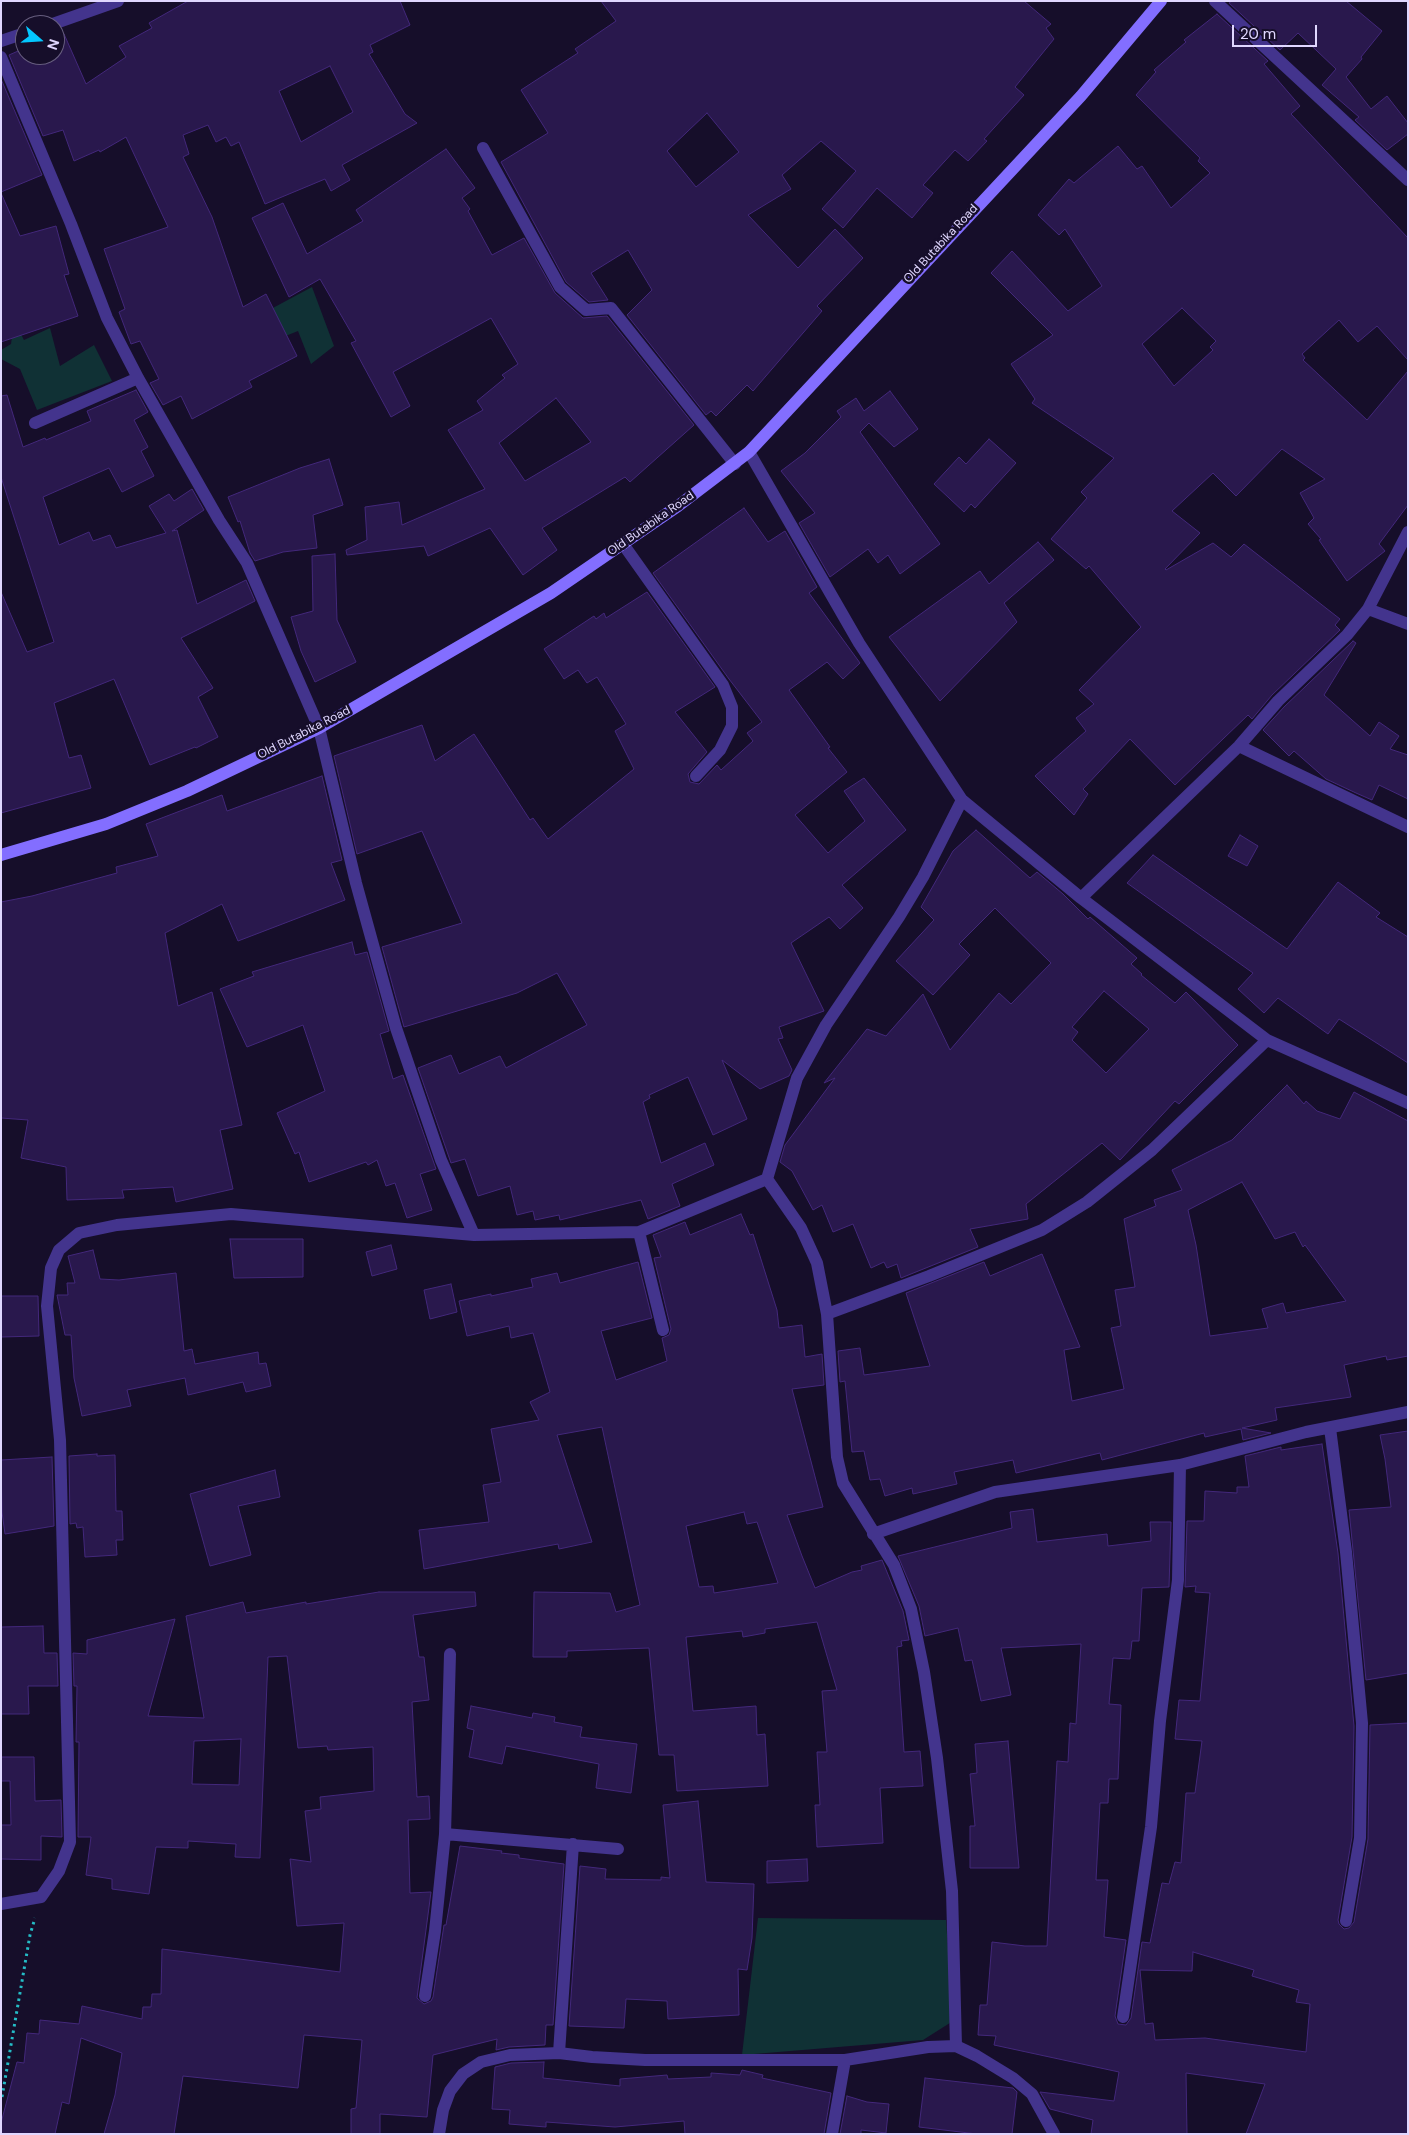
<!DOCTYPE html>
<style>
body{margin:0}
#map{position:relative;width:1409px;height:2135px;overflow:hidden;background:#160e2a;font-family:"DM Sans",sans-serif}
canvas{display:block}
.frame{position:absolute;inset:0;border:2px solid #e0d7ff;pointer-events:none}
.north{position:absolute;left:15px;top:15px;width:50px;height:50px;box-sizing:border-box;background:#160e2a;border:1px solid #675e7f;border-radius:50%;rotate:109deg;font-size:14px;font-weight:700;line-height:20px;text-align:center;color:#e0d7ff}
.north::after{content:'';display:block;margin:auto;width:18px;height:22px;background:#03c7ff;clip-path:polygon(50% 0,100% 100%,50% 72%,0 100%)}
.scale{position:absolute;left:1232px;top:25px;width:85px;height:22px;box-sizing:border-box;border:2px solid #e0d7ff;border-top:0;padding-left:6px;font-size:15px;line-height:18px;white-space:nowrap;color:#e0d7ff;-webkit-text-stroke:4px #160e2a;paint-order:stroke}
</style>
<div id="map">
<canvas width="1409" height="2135"></canvas>
<div class="frame"></div>
<div class="north">N</div>
<div class="scale">20 m</div>
</div>
<script>
const ctx = document.querySelector('canvas').getContext('2d');
ctx.lineJoin = 'round';
function fill(path, color) {
  ctx.fillStyle = color;
  ctx.fill(path, 'evenodd');
}
function toPath(rows) {
  const path = new Path2D();
  for (const r of rows) {
    path.moveTo(r[0], r[1]);
    for (let i = 2; i < r.length; i += 2) path.lineTo(r[i], r[i + 1]);
  }
  return path;
}
function strokePath(path, color, width, dash) {
  ctx.strokeStyle = color;
  ctx.lineWidth = width;
  ctx.lineCap = dash ? 'butt' : 'round';
  ctx.setLineDash(dash || []);
  ctx.stroke(path);
}
function label(font, color, halo, rows, align = 'center') {
  ctx.font = font + ' "DM Sans",sans-serif';
  ctx.lineWidth = 5;
  ctx.setLineDash([]);
  ctx.textBaseline = 'middle';
  ctx.strokeStyle = halo;
  ctx.fillStyle = color;
  for (const [text, x, y, turn = 0] of rows) {
    ctx.save();
    ctx.translate(x, y);
    ctx.rotate((+turn || 0) * Math.PI / 180);
    ctx.textAlign = isNaN(turn) ? turn : align;
    if (halo) ctx.strokeText(text, 0, 0);
    ctx.fillText(text, 0, 0);
    ctx.restore();
  }
}
fill(toPath([
 [312,287,334,346,311,364,298,331,283,337,271,309],
 [14,321,24,340,50,328,60,366,94,345,112,381,37,410,20,369,1,359,1,350,11,344],
 [758,1918,946,1920,953,2021,923,2040,742,2055]
]), '#103135');
const building = toPath([
 [188,1,400,1,410,25,370,45,373,52,369,54,405,114,417,123,342,165,350,180,331,191,325,179,265,204,239,142,231,146,226,137,216,142,208,125,183,135,189,154,183,157,212,217,243,307,266,294,297,356,249,381,252,387,192,419,181,396,163,405,150,383,159,379,140,341,131,344,119,312,125,309,104,249,168,227,126,137,100,152,99,150,74,161,63,130,43,136,9,55,25,48,25,55,55,55,55,38,64,34,86,84,126,57,119,46,152,28,149,23,188,1],
 [330,66,353,112,301,142,279,91,330,66],
 [601,1,1024,1,1051,24,1046,28,1054,39,1015,87,1024,95,984,139,987,141,968,161,955,150,923,185,933,193,912,218,877,188,843,228,822,209,856,171,821,141,782,175,791,189,748,215,798,268,835,229,863,258,817,306,822,311,753,391,747,385,716,416,711,411,706,415,627,315,652,290,628,250,591,273,608,300,589,302,566,282,501,162,548,133,521,90,578,53,575,49,616,21,601,1],
 [707,113,739,152,696,187,667,151,707,113],
 [1232,1,1346,1,1382,31,1361,57,1362,59,1346,77,1371,109,1387,96,1408,123,1408,134,1387,150,1355,120,1359,117,1322,85,1336,69,1298,33,1280,50,1229,3,1232,1],
 [1217,14,1268,61,1264,64,1300,106,1291,114,1408,238,1408,360,1377,326,1358,342,1339,320,1302,354,1305,358,1303,360,1367,420,1408,371,1408,505,1379,544,1385,551,1347,581,1319,540,1321,539,1308,524,1314,518,1300,493,1325,479,1282,449,1236,496,1213,473,1172,511,1200,533,1165,569,1166,570,1213,543,1231,557,1244,544,1340,619,1335,625,1340,630,1272,695,1252,719,1248,715,1175,785,1130,739,1083,789,1088,794,1074,815,1035,776,1086,731,1076,718,1094,704,1079,690,1141,627,1089,566,1086,569,1051,539,1087,498,1081,492,1114,458,1032,403,1035,399,1011,364,1053,335,991,273,1012,251,1068,311,1102,286,1065,229,1059,235,1038,215,1069,179,1074,183,1118,146,1137,169,1142,166,1171,208,1210,173,1198,161,1200,158,1136,95,1156,72,1154,70,1186,42,1184,40,1217,14],
 [1182,308,1216,341,1210,347,1213,350,1174,386,1142,344,1182,308],
 [1,79,42,175,1,192,1,79],
 [446,149,475,188,462,198,470,209,468,211,492,255,524,238,555,293,583,318,607,316,694,425,630,482,625,477,542,528,557,550,523,575,490,528,428,556,424,546,347,555,346,550,367,540,365,507,399,502,402,525,485,489,448,430,483,410,477,401,505,378,502,375,518,364,491,318,393,372,410,406,391,417,351,343,356,341,320,279,289,297,252,218,283,203,307,254,363,221,356,210,446,149],
 [556,398,591,442,525,481,499,443,556,398],
 [1,193,20,236,56,226,69,274,64,275,78,316,1,342,1,193],
 [136,390,148,412,134,420,148,447,141,451,154,476,122,492,109,468,43,497,59,545,89,532,93,541,110,535,116,548,166,533,149,506,169,494,174,501,192,489,204,510,172,531,177,530,197,604,246,580,255,601,181,638,213,688,198,697,218,737,196,748,195,747,150,765,114,679,54,703,69,758,81,755,91,788,1,813,1,592,27,652,54,642,1,477,1,396,7,395,23,447,45,438,46,440,91,421,87,411,136,390],
 [890,391,918,429,894,447,869,423,860,432,940,544,900,574,888,555,878,563,868,549,830,577,799,523,815,513,781,471,805,453,841,417,837,411,856,398,864,411,890,391],
 [989,439,1016,463,975,508,971,504,964,512,934,484,959,457,966,464,989,439],
 [329,459,343,505,313,515,317,548,283,552,255,561,250,553,240,521,238,522,228,497,300,468,329,459],
 [744,508,768,542,785,531,817,587,809,593,860,663,843,679,827,662,789,690,830,747,828,748,847,772,795,815,828,853,865,821,844,791,864,778,906,830,842,885,863,908,840,929,829,917,791,943,824,1011,779,1027,783,1038,778,1039,792,1070,789,1076,760,1089,722,1060,747,1119,713,1135,688,1077,649,1095,650,1098,643,1102,661,1163,705,1143,714,1165,672,1184,680,1206,648,1219,641,1200,560,1220,559,1215,535,1220,533,1211,517,1215,510,1186,478,1196,465,1159,451,1163,418,1068,451,1055,459,1074,500,1056,506,1068,587,1025,557,973,517,993,404,1027,382,947,462,923,422,831,357,854,334,756,422,725,435,761,474,734,530,820,533,818,548,839,634,769,615,731,626,724,597,677,587,683,578,670,564,679,544,649,594,616,596,619,604,613,606,618,647,592,715,687,675,712,707,752,688,774,690,782,699,784,717,765,721,770,753,741,747,733,762,722,729,679,653,573,744,508],
 [1038,542,1054,560,1004,603,1017,622,940,701,889,637,980,571,989,584,1038,542],
 [335,554,337,620,356,662,315,682,301,651,291,617,313,611,312,556,335,554],
 [1353,641,1356,643,1324,695,1370,736,1379,722,1399,736,1390,749,1408,755,1408,799,1379,785,1372,800,1356,793,1326,779,1294,751,1289,756,1263,730,1284,707,1353,641],
 [322,776,342,860,331,863,345,900,238,941,222,904,165,933,178,1006,212,992,242,1125,220,1130,233,1189,176,1202,173,1187,122,1190,124,1198,67,1200,66,1167,21,1158,28,1120,1,1118,1,902,32,896,117,873,116,867,158,856,146,824,222,795,227,811,322,776],
 [976,830,1030,878,1037,872,1063,894,1088,919,1090,917,1137,958,1131,964,1142,974,1141,975,1175,1003,1186,992,1238,1045,1179,1104,1175,1101,1120,1160,1102,1143,1026,1204,1028,1219,970,1229,978,1247,901,1278,897,1264,887,1268,884,1262,871,1268,853,1224,833,1232,822,1205,813,1210,792,1171,780,1162,785,1145,835,1078,824,1083,867,1029,886,1036,923,994,950,1050,999,993,1011,1004,1051,963,995,908,959,944,970,955,933,995,896,961,934,920,921,907,953,851,976,830],
 [1104,991,1149,1029,1106,1073,1072,1040,1078,1032,1072,1027,1104,991],
 [1240,835,1258,846,1247,866,1228,856,1240,835],
 [1153,855,1287,949,1338,882,1380,913,1376,917,1408,937,1408,1063,1339,1019,1328,1034,1278,998,1264,1013,1238,989,1253,973,1127,883,1153,855],
 [352,942,355,955,367,952,389,1031,380,1034,393,1079,403,1075,436,1169,420,1174,432,1210,407,1218,395,1183,386,1186,377,1160,368,1165,366,1162,309,1182,299,1152,295,1154,277,1113,325,1091,303,1025,247,1047,220,989,254,976,252,972,352,942],
 [1287,1085,1304,1104,1306,1101,1317,1111,1340,1119,1354,1092,1408,1121,1408,1356,1387,1360,1386,1356,1344,1365,1351,1397,1275,1408,1277,1420,1242,1428,1271,1433,1243,1440,1241,1429,1205,1437,1204,1433,1102,1460,1100,1453,1016,1473,1013,1460,954,1472,957,1484,913,1494,912,1488,885,1496,880,1479,870,1480,864,1451,852,1452,845,1381,840,1382,838,1351,860,1348,864,1375,930,1366,906,1293,984,1262,990,1276,1042,1254,1080,1347,1064,1350,1072,1401,1124,1389,1111,1328,1121,1326,1115,1290,1135,1287,1124,1219,1156,1206,1154,1200,1182,1190,1172,1170,1232,1140,1287,1085],
 [1242,1182,1275,1239,1295,1232,1303,1247,1305,1245,1346,1301,1286,1313,1283,1303,1262,1309,1268,1328,1210,1336,1196,1245,1188,1210,1242,1182],
 [741,1214,750,1235,753,1234,777,1310,779,1328,802,1325,805,1357,822,1354,824,1385,792,1389,823,1507,787,1515,802,1556,815,1588,852,1572,862,1570,861,1566,882,1560,903,1611,909,1640,901,1641,902,1646,897,1647,904,1752,920,1751,923,1786,880,1788,883,1843,817,1847,815,1805,820,1805,817,1752,827,1752,822,1691,837,1690,817,1622,765,1629,765,1633,743,1637,742,1631,686,1637,693,1711,756,1706,757,1735,765,1734,768,1786,677,1791,674,1755,659,1755,649,1648,567,1651,567,1657,533,1657,534,1592,610,1593,616,1612,640,1605,602,1427,557,1435,592,1542,559,1549,558,1544,424,1569,419,1530,489,1522,483,1485,501,1482,491,1429,539,1420,530,1402,550,1392,533,1333,511,1338,509,1326,467,1336,459,1301,491,1294,491,1296,533,1287,531,1279,557,1273,560,1283,638,1262,652,1318,601,1331,616,1380,667,1361,662,1338,669,1335,671,1329,654,1258,661,1257,653,1235,685,1222,690,1235,741,1214],
 [744,1512,747,1524,757,1522,778,1583,714,1593,713,1586,699,1587,686,1526,744,1512],
 [230,1239,303,1239,303,1277,234,1278,230,1239],
 [391,1245,397,1269,372,1276,366,1252,391,1245],
 [93,1250,100,1279,119,1280,176,1273,184,1351,192,1349,195,1364,258,1352,259,1364,266,1363,271,1386,246,1392,243,1382,188,1395,185,1378,127,1390,131,1406,82,1416,74,1378,71,1335,65,1335,57,1295,68,1295,67,1283,75,1283,68,1256,93,1250],
 [451,1284,457,1312,430,1319,424,1290,451,1284],
 [1,1296,38,1296,39,1336,1,1337,1,1296],
 [1408,1431,1408,1673,1366,1680,1349,1510,1391,1507,1385,1459,1380,1435,1408,1431],
 [1322,1444,1338,1553,1354,1726,1352,1837,1338,1920,1339,1924,1344,1929,1349,1928,1354,1922,1368,1839,1370,1725,1408,1723,1408,2134,1246,2134,1265,2084,1186,2073,1187,2134,1091,2134,1093,2120,1050,2109,1040,2092,1114,2101,1119,2072,994,2045,996,2036,978,2035,980,2005,987,2005,992,1942,1025,1946,1047,1946,1057,1761,1068,1762,1070,1723,1076,1724,1081,1644,1001,1648,1011,1695,981,1701,972,1660,965,1661,958,1628,925,1636,919,1606,898,1556,1012,1528,1010,1512,1033,1509,1037,1542,1107,1534,1108,1546,1151,1541,1150,1522,1171,1522,1169,1587,1142,1588,1139,1641,1132,1641,1130,1659,1113,1658,1109,1704,1121,1705,1118,1779,1109,1779,1108,1803,1100,1803,1096,1880,1108,1880,1104,1937,1126,1940,1115,2016,1118,2024,1126,2025,1131,2018,1142,1942,1150,1943,1162,1883,1169,1884,1175,1862,1181,1863,1186,1793,1195,1793,1202,1741,1175,1739,1179,1700,1200,1701,1210,1593,1195,1592,1196,1586,1185,1587,1187,1521,1204,1521,1205,1491,1237,1493,1237,1487,1249,1487,1245,1456,1281,1447,1281,1450,1322,1444],
 [1193,1952,1254,1970,1252,1976,1299,1990,1296,2002,1310,2004,1306,2052,1205,2038,1155,2040,1153,2023,1145,2024,1140,1970,1192,1971,1193,1952],
 [97,1454,97,1456,115,1455,116,1511,122,1511,123,1540,116,1540,117,1555,85,1557,83,1527,77,1528,76,1523,70,1524,69,1456,97,1454],
 [52,1457,54,1526,5,1534,2,1512,1,1460,52,1457],
 [275,1470,280,1497,238,1506,251,1555,210,1566,190,1494,275,1470],
 [379,1592,475,1592,476,1606,413,1615,419,1657,424,1657,429,1700,412,1702,417,1797,429,1796,430,1819,408,1820,410,1893,431,1892,417,1998,424,2004,431,2001,433,1997,444,1925,446,1925,460,1846,502,1851,501,1853,519,1855,519,1858,564,1864,553,2025,546,2025,545,2045,509,2047,496,2050,497,2039,433,2055,427,2117,380,2114,380,2134,351,2134,351,2109,356,2108,362,2040,304,2035,298,2088,183,2076,174,2134,104,2134,115,2095,122,2053,81,2038,69,2104,62,2102,55,2134,1,2134,1,2123,17,2062,24,2063,27,2033,39,2034,40,2020,79,2024,82,2006,142,2019,143,2007,151,2007,152,1994,161,1994,162,1949,340,1972,344,1923,297,1926,290,1859,311,1862,305,1811,321,1809,320,1797,374,1791,373,1747,328,1750,327,1746,298,1748,287,1656,268,1657,260,1858,235,1857,236,1844,188,1841,188,1848,156,1847,149,1894,112,1889,112,1879,86,1875,91,1837,78,1837,79,1742,76,1742,77,1686,74,1686,73,1653,87,1654,87,1640,175,1619,148,1716,204,1718,186,1616,243,1602,246,1613,306,1602,306,1604,379,1592],
 [241,1739,239,1785,192,1784,194,1741,241,1739],
 [43,1626,44,1653,57,1653,58,1686,28,1686,29,1714,1,1714,1,1627,43,1626],
 [471,1706,532,1718,533,1713,555,1717,554,1722,582,1727,580,1737,637,1744,631,1793,596,1788,599,1764,506,1746,502,1764,469,1757,474,1730,467,1728,471,1706],
 [1008,1741,1019,1868,970,1868,970,1826,975,1826,970,1774,977,1773,975,1744,1008,1741],
 [1,1757,34,1757,35,1801,61,1800,62,1837,41,1836,41,1860,1,1859,1,1825,11,1825,10,1781,1,1781,1,1757],
 [698,1801,706,1882,754,1884,752,1938,747,1970,738,1969,739,2015,668,2019,667,2001,626,1999,624,2028,569,2026,580,1866,606,1869,605,1879,661,1880,661,1877,670,1878,663,1805,698,1801],
 [807,1859,808,1881,767,1883,767,1861,807,1859],
 [544,2062,543,2078,620,2086,620,2079,667,2075,668,2079,711,2077,711,2073,740,2075,742,2070,763,2075,762,2078,831,2093,824,2134,685,2134,684,2121,615,2127,546,2122,546,2127,509,2124,510,2110,492,2109,495,2067,511,2063,544,2062],
 [925,2078,1013,2088,1017,2092,1012,2134,977,2134,919,2127,925,2078],
 [847,2096,867,2102,889,2104,886,2133,861,2130,861,2134,840,2134,847,2096]
]);
fill(building, '#29184d');
strokePath(building, '#43287b', 1);
strokePath(toPath([
 [2,2097,30,1935,35,1918]
]), '#24bcc6', 3, [2.5, 4]);
strokePath(toPath([
 [1215,1,1408,180],
 [50,25,118,1],
 [1,41,25,33],
 [1,57,71,224,107,318,138,378,219,520,247,563,319,728,356,883,396,1028,441,1160,474,1235,639,1232,767,1179],
 [483,148,560,287,586,310,611,308,735,464],
 [35,423,138,378],
 [749,452,859,643,962,800,1081,898,1267,1040,1408,1103],
 [623,544,723,685,732,707,732,726,720,750,696,776],
 [1368,609,1408,624],
 [1239,746,1408,827],
 [962,800,923,877,899,917,826,1025,797,1078,767,1179,801,1228,817,1263,827,1314,837,1457,843,1483,894,1565,911,1609,924,1672,937,1758,952,1891,956,2046,977,2056,1013,2078,1032,2094,1054,2134],
 [1081,898,1239,746,1278,701,1347,635,1368,609,1408,532],
 [639,1232,663,1330],
 [827,1314,929,1276,1042,1230,1087,1202,1152,1150,1267,1040],
 [1330,1428,1346,1552,1362,1723,1360,1838,1346,1921],
 [873,1534,995,1492,1180,1465,1306,1432,1408,1412],
 [445,1834,618,1849],
 [1,1904,41,1897,59,1871,70,1842,60,1440,47,1306,51,1268,59,1250,79,1233,117,1225,231,1214,474,1235],
 [425,1996,435,1931,445,1834,450,1654],
 [1123,2017,1151,1827,1160,1721,1178,1580,1180,1465],
 [559,2053,573,1844],
 [439,2134,443,2110,450,2091,463,2074,481,2062,510,2055,559,2053,592,2057,645,2060,845,2060,928,2047,956,2046],
 [832,2134,845,2060]
]), '#43348d', 12);
strokePath(toPath([
 [1,855,106,824,187,791,319,728,551,593,678,506,749,452,1081,96,1161,1]
]), '#836eff', 12);
label('12px', '#e0d7ff', '#160e2a', [
 ["Old Butabika Road",941,244,-47],
 ["Old Butabika Road",651,524,-35],
 ["Old Butabika Road",304,733,-27]
]);
</script>
